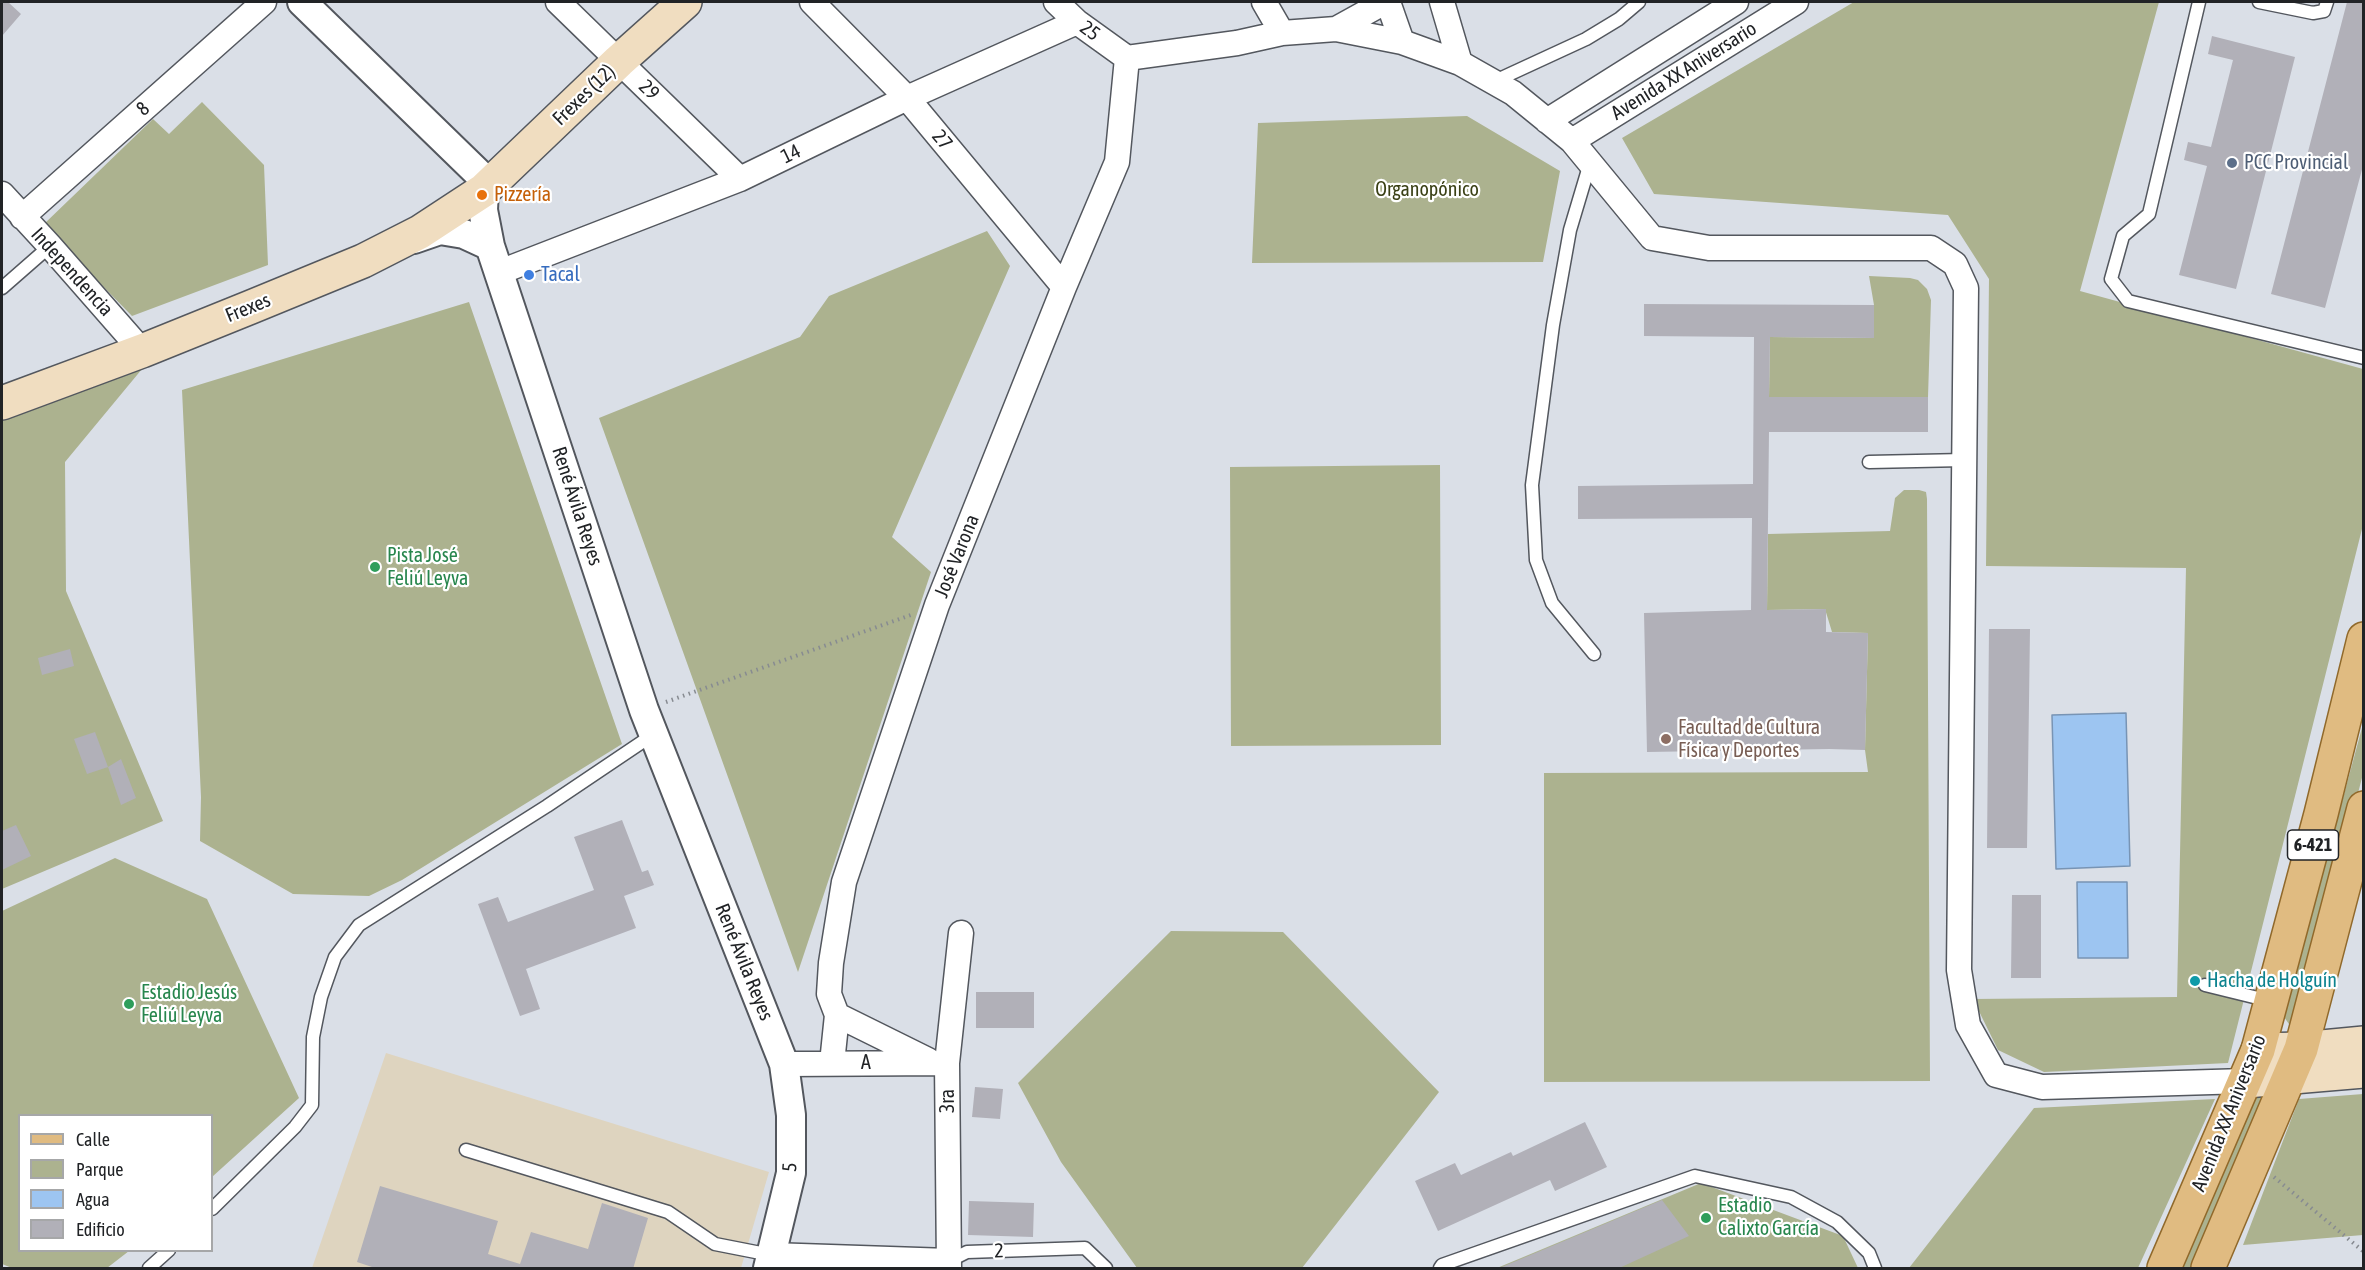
<!DOCTYPE html>
<meta charset="utf-8">
<style>
body{margin:0}
#map{position:relative;width:2365px;height:1270px;overflow:hidden;background:#dadfe7;font-family:"Asap Condensed",sans-serif}
canvas{display:block}
.frame{position:absolute;inset:0;border:3px solid #212326;pointer-events:none}
.legend{position:absolute;left:18px;top:1114px;width:195px;height:138px;box-sizing:border-box;background:#fff;border:2px solid #a6a7a8;margin:0;padding:8px 10px;list-style:none;font-size:18px;color:#212326}
.legend li{display:flex;align-items:center;gap:12px;height:30px}
.legend b{width:30px;border:2px solid #a6a7a8}
</style>
<div id="map">
<canvas width="2365" height="1270"></canvas>
<div class="frame"></div>
<ul class="legend">
<li><b style="height:8px;background:#e0bb81"></b>Calle</li>
<li><b style="height:16px;background:#acb28f"></b>Parque</li>
<li><b style="height:16px;background:#9dc5f1"></b>Agua</li>
<li><b style="height:16px;background:#b1b0b8"></b>Edificio</li>
</ul>
</div>
<script>
const ctx = document.querySelector('canvas').getContext('2d');
ctx.lineJoin = 'round';
function fill(path, color) {
  ctx.fillStyle = color;
  ctx.fill(path, 'evenodd');
}
function toPath(rows) {
  const path = new Path2D();
  for (const r of rows) {
    path.moveTo(r[0], r[1]);
    for (let i = 2; i < r.length; i += 2) path.lineTo(r[i], r[i + 1]);
  }
  return path;
}
function strokePath(path, color, width, dash) {
  ctx.strokeStyle = color;
  ctx.lineWidth = width;
  ctx.lineCap = dash ? 'butt' : 'round';
  ctx.setLineDash(dash || []);
  ctx.stroke(path);
}
function label(font, color, halo, rows, align = 'center') {
  ctx.font = font + ' "Asap Condensed",sans-serif';
  ctx.lineWidth = 4.5;
  ctx.setLineDash([]);
  ctx.textBaseline = 'middle';
  ctx.strokeStyle = halo;
  ctx.fillStyle = color;
  for (const [text, x, y, turn = 0] of rows) {
    ctx.save();
    ctx.translate(x, y);
    ctx.rotate((+turn || 0) * Math.PI / 180);
    ctx.textAlign = isNaN(turn) ? turn : align;
    if (halo) ctx.strokeText(text, 0, 0);
    ctx.fillText(text, 0, 0);
    ctx.restore();
  }
}
fill(toPath([
 [386,1053,769,1172,741,1268,312,1268]
]), '#ded4bf');
fill(toPath([
 [1854,2,2159,2,2080,291,2363,369,2363,525,2228,1063,2044,1072,1998,1050,1973,999,2177,997,2186,568,1986,566,1989,279,1948,215,1654,194,1622,138],
 [202,102,264,165,268,265,132,316,43,225,153,119,169,134],
 [1467,116,1560,171,1543,262,1252,263,1258,123],
 [987,231,1010,266,892,537,931,572,798,972,599,418,800,337,829,296],
 [1869,276,1910,278,1918,280,1927,289,1931,300,1928,397,1769,397,1770,337,1873,338,1874,305],
 [469,302,622,744,402,880,369,896,293,894,200,841,201,797,182,390],
 [142,369,65,462,66,591,163,821,2,889,2,420],
 [1440,465,1441,745,1231,746,1230,467],
 [1904,490,1919,490,1926,492,1927,499,1930,1081,1544,1082,1544,773,1868,772,1865,750,1868,633,1832,632,1825,609,1767,610,1768,534,1890,531,1895,498],
 [2363,724,2363,774,2298,1023,2291,1027,2284,1017],
 [115,858,207,899,299,1098,212,1177,212,1116,20,1116,20,1250,129,1251,107,1268,12,1268,2,1264,2,911],
 [1171,931,1283,932,1439,1092,1302,1268,1137,1268,1061,1162,1018,1083],
 [2263,1092,2266,1099,2193,1268,2177,1268,2255,1093],
 [2363,1094,2363,1235,2243,1245,2299,1099],
 [2215,1099,2138,1268,1909,1268,2034,1108],
 [1701,1183,1843,1236,1858,1268,1497,1268]
]), '#acb28f');
const water = toPath([
 [2126,713,2130,866,2056,869,2052,715,2126,713],
 [2077,882,2127,882,2128,958,2078,958,2077,882]
]);
fill(water, '#9dc5f1');
strokePath(water, '#7894b4', 1.5);
fill(toPath([
 [2,2,8,2,21,14,2,36],
 [2347,2,2364,2,2364,162,2325,308,2271,294],
 [2212,36,2295,57,2236,289,2179,275,2207,166,2184,160,2188,142,2211,147,2233,60,2208,54],
 [1644,304,1874,305,1874,338,1770,337,1769,397,1928,397,1928,432,1769,432,1767,610,1826,609,1826,632,1868,633,1865,750,1829,749,1647,752,1644,613,1751,610,1752,518,1578,519,1578,486,1753,484,1754,337,1644,336],
 [1989,629,2030,629,2027,848,1987,848],
 [70,649,74,666,42,675,38,658],
 [95,732,108,767,87,774,74,739],
 [121,759,136,798,121,805,108,767],
 [622,820,642,872,648,870,654,885,624,896,636,928,526,969,540,1009,520,1016,478,904,498,897,508,922,594,890,574,837],
 [16,825,31,856,2,870,2,831],
 [2012,895,2041,895,2041,978,2011,978],
 [976,992,1034,992,1034,1028,976,1028],
 [975,1087,1003,1089,1000,1119,972,1117],
 [1585,1122,1607,1167,1555,1191,1550,1180,1438,1231,1415,1181,1455,1163,1461,1175,1511,1152,1513,1156],
 [380,1186,498,1221,488,1254,520,1264,531,1232,588,1249,602,1203,648,1218,633,1269,378,1269,357,1262],
 [1662,1200,1689,1236,1617,1269,1497,1269],
 [969,1201,1034,1203,1033,1237,968,1235]
]), '#b1b0b8');
const service = toPath([
 [2199,2,2149,214,2123,236,2111,279,2128,301,2364,358],
 [2259,2,2313,13,2324,11,2327,2],
 [1495,81,1586,39,1619,19,1639,2],
 [1590,163,1570,230,1553,325,1532,485,1536,560,1552,603,1594,654],
 [2,288,50,246],
 [1869,462,1964,460],
 [2205,985,2270,1001],
 [466,1150,668,1212,715,1244,771,1255],
 [212,1209,295,1127,312,1105,313,1037,321,997,335,957,359,925,547,806,654,734],
 [949,1261,967,1252,1085,1248,1106,1268],
 [149,1268,169,1250],
 [1440,1268,1442,1265,1695,1176,1791,1197,1837,1222,1869,1253,1875,1268]
]);
const minor = toPath([
 [558,2,740,179],
 [812,2,907,98,1064,287],
 [1056,2,1077,22,1127,58],
 [1264,2,1282,33],
 [1388,2,1402,42],
 [1442,2,1460,63],
 [1336,29,1385,2],
 [1127,58,1237,43,1282,33,1336,29,1402,42,1460,63,1513,93,1572,141,1652,238,1709,248,1931,248,1955,264,1966,288,1959,970,1968,1025,1996,1075,2042,1087,2246,1081],
 [1547,121,1736,2],
 [1572,141,1796,2],
 [2,194,50,246,142,351],
 [22,217,264,2],
 [500,272,740,179,907,98,1077,22],
 [837,1015,928,1060],
 [832,1063,837,1015,829,994,831,963,844,882,937,605,1064,287,1117,162,1127,58],
 [784,1064,947,1063],
 [771,1255,949,1261],
 [949,1268,947,1063,961,933]
]);
const tertiary = toPath([
 [302,2,479,174,484,190,483,210,490,246,644,710,784,1064,791,1115,791,1173,768,1268],
 [414,239,440,230,464,234,490,246]
]);
const secondary = toPath([
 [2,403,142,351,251,307,363,261,420,232,484,190,619,61,685,2],
 [2258,1050,2301,1049,2364,1043],
 [2246,1081,2364,1071]
]);
const primary = toPath([
 [2164,1268,2258,1050,2321,814,2364,639],
 [2208,1268,2301,1049,2364,808]
]);
strokePath(service, '#53575e', 15);
strokePath(minor, '#53575e', 27);
strokePath(tertiary, '#53575e', 32);
strokePath(secondary, '#53575e', 36);
strokePath(primary, '#90692b', 36);
strokePath(toPath([
 [666,702,911,615],
 [2274,1177,2364,1252]
]), '#878b91', 4, [1.5, 4.5]);
strokePath(service, '#fff', 12);
strokePath(minor, '#fff', 24);
strokePath(tertiary, '#fff', 28);
strokePath(secondary, '#f0ddc0', 33);
strokePath(primary, '#e0bb81', 33);
for (const [x, y, r, color] of [
 [2232,163,6,"#5c6f8a"],
 [482,195,6,"#e8710a"],
 [529,275,6,"#3f7fe0"],
 [375,567,6,"#2e9e5b"],
 [1666,739,6,"#8d6e63"],
 [2195,981,6,"#0f9aa8"],
 [129,1004,6,"#2e9e5b"],
 [1706,1218,6,"#2e9e5b"]
]) {
  const dot = new Path2D();
  dot.arc(x, y, r, 0, 2 * Math.PI);
  ctx.fillStyle = color;
  ctx.fill(dot);
  strokePath(dot, '#fff', 2);
}
for (const [x, y, w] of [
 [2313,845,51]
]) {
  const box = new Path2D();
  box.roundRect(x - w / 2, y - 15, w, 30, 4.5);
  ctx.fillStyle = '#fff';
  ctx.fill(box);
  strokePath(box, '#212326', 1.5);
}
label('bold 18px', '#212326', null, [
 ["6-421",2313,845]
]);
label('20px', '#212326', '#fff', [
 ["25",1090,31,36],
 ["Avenida XX Aniversario",1684,71,-32],
 ["29",649,90,44],
 ["Frexes (12)",584,95,-44],
 ["8",143,109,-42],
 ["27",942,140,50],
 ["14",791,154,-26],
 ["Independencia",72,272,48],
 ["Frexes",248,308,-22],
 ["René Ávila Reyes",577,506,72],
 ["José Varona",957,556,-68],
 ["René Ávila Reyes",744,962,68],
 ["A",866,1063],
 ["3ra",948,1101,-90],
 ["Avenida XX Aniversario",2229,1113,-68],
 ["5",790,1167,-86],
 ["2",999,1251,-2]
]);
label('20px', '#4e5e75', '#fff', [
 ["PCC Provincial",2244,163]
], 'left');
label('20px', '#3a4015', '#fff', [
 ["Organopónico",1427,190]
]);
label('20px', '#c56008', '#fff', [
 ["Pizzería",494,195]
], 'left');
label('20px', '#366cbe', '#fff', [
 ["Tacal",541,275]
], 'left');
label('20px', '#27864d', '#fff', [
 ["Pista José",387,556],
 ["Feliú Leyva",387,579],
 ["Estadio Jesús",141,993],
 ["Feliú Leyva",141,1016],
 ["Estadio",1718,1206],
 ["Calixto García",1718,1229]
], 'left');
label('20px', '#785e54', '#fff', [
 ["Facultad de Cultura",1678,728],
 ["Física y Deportes",1678,751]
], 'left');
label('20px', '#0d838f', '#fff', [
 ["Hacha de Holguín",2207,981]
], 'left');
</script>
